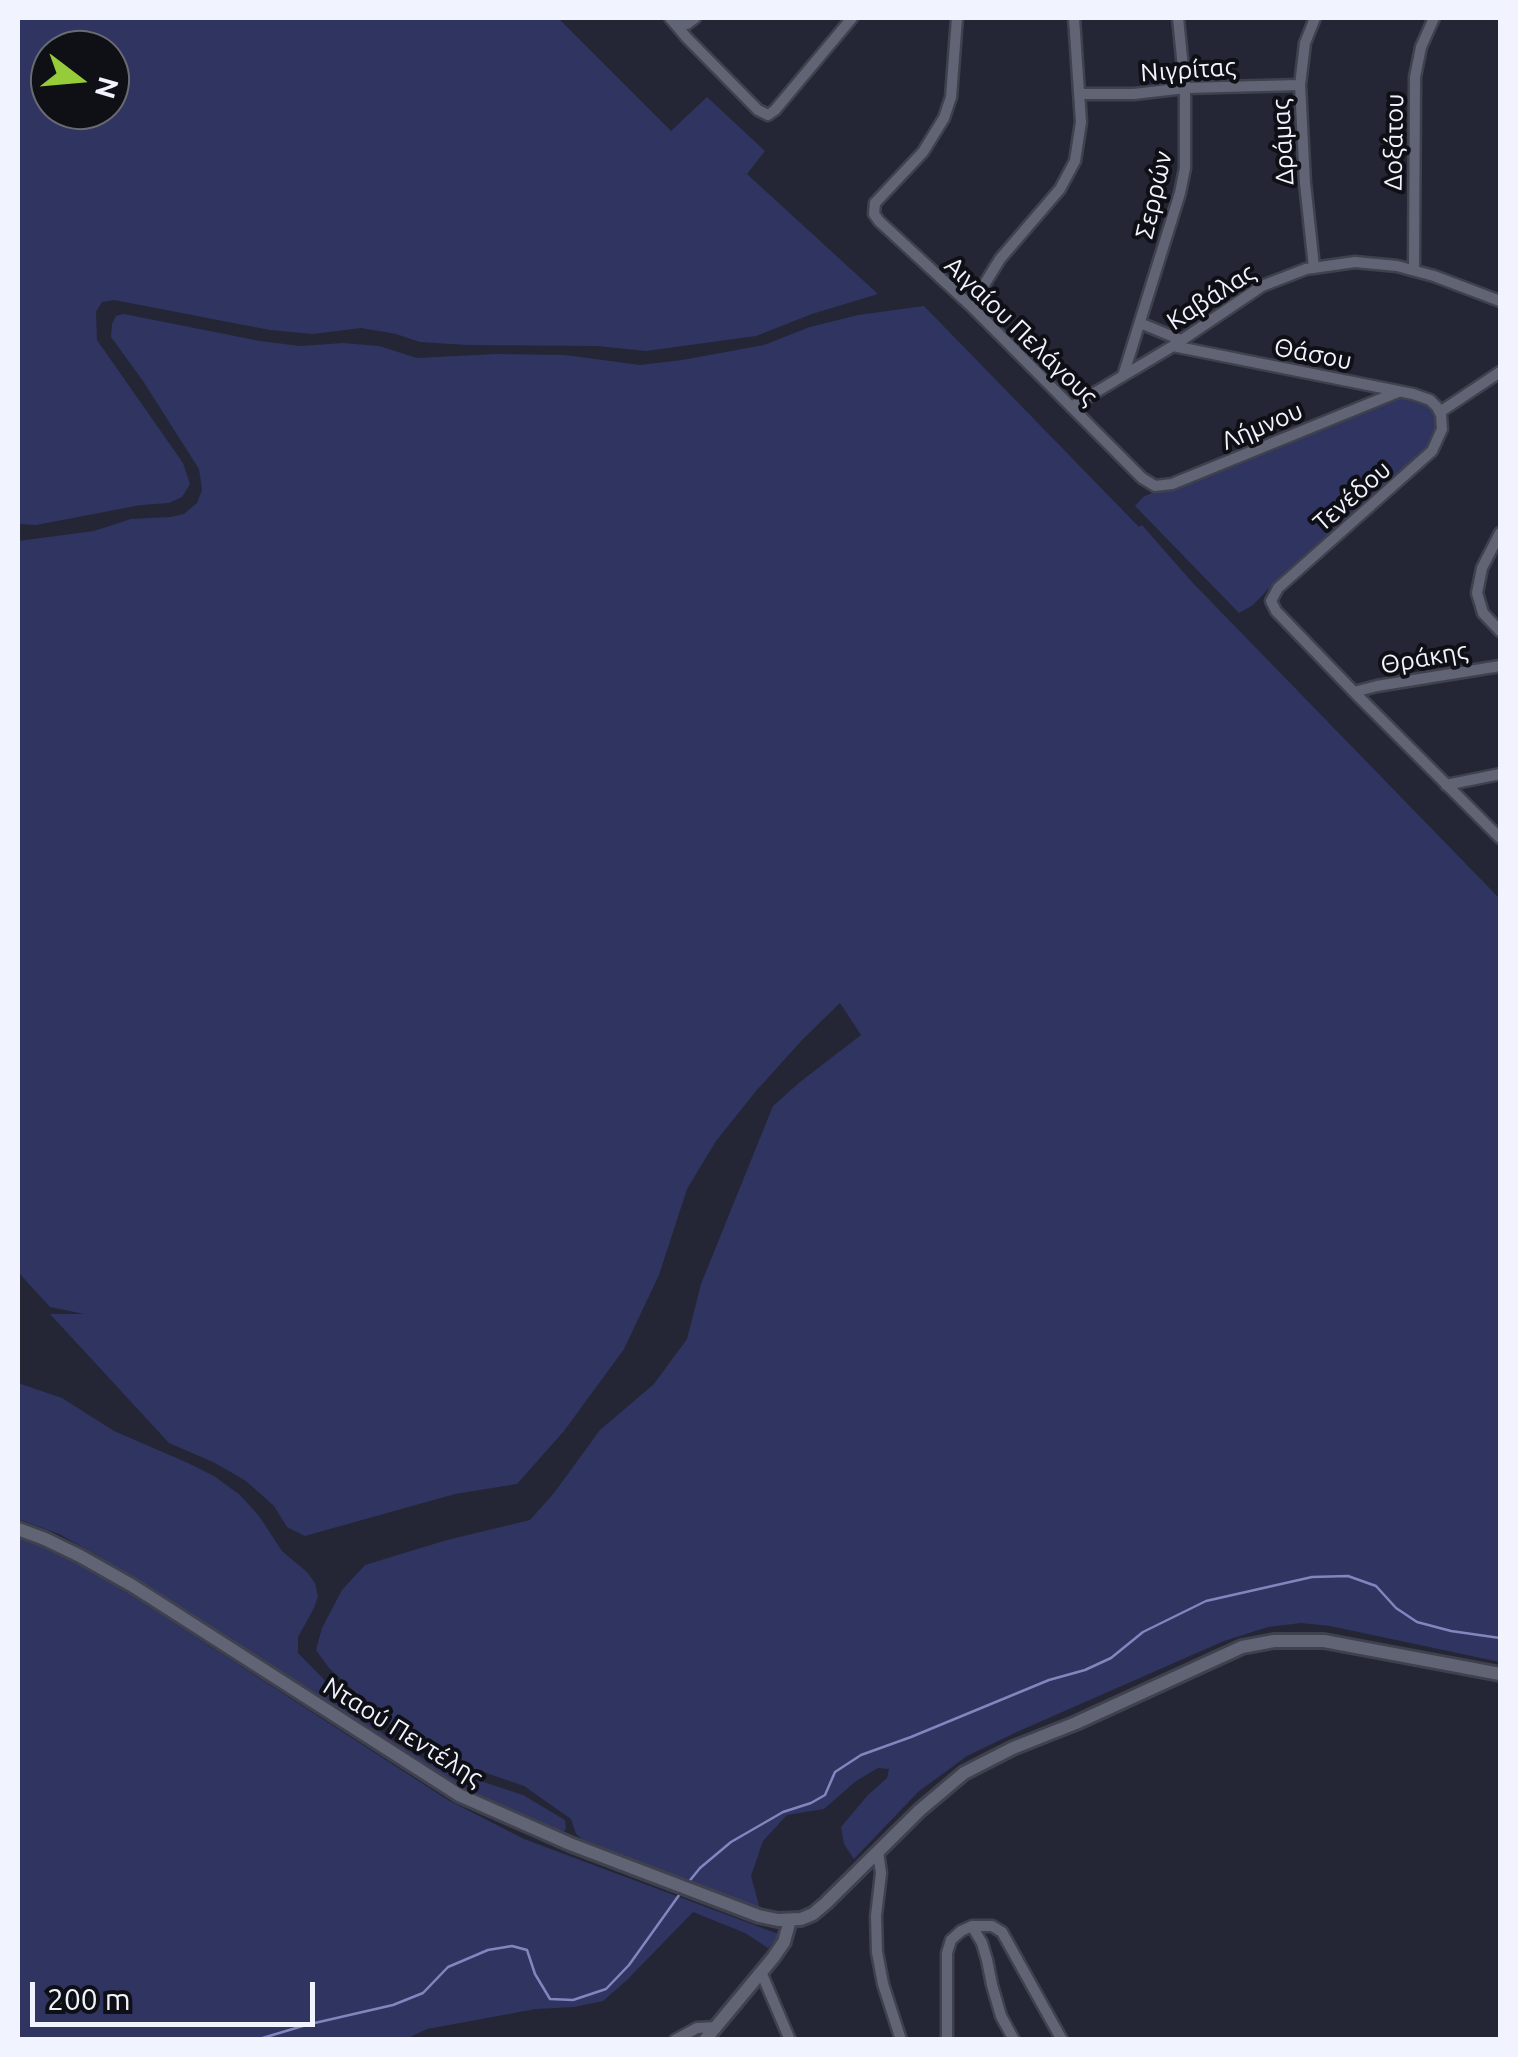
<!DOCTYPE html>
<meta charset="utf-8">
<style>
body{margin:0}
#map{position:relative;width:1518px;height:2057px;overflow:hidden;background:#242635;font-family:Ubuntu,sans-serif}
canvas{display:block}
.frame{position:absolute;inset:0;border:20px solid #f1f3fe;pointer-events:none}
.north{position:absolute;left:30px;top:30px;width:100px;height:100px;box-sizing:border-box;background:#0f1016;border:2px solid #696b73;border-radius:50%;rotate:106deg;font-size:28px;font-weight:700;line-height:40px;text-align:center;color:#f1f3fe}
.north::after{content:'';display:block;margin:auto;width:35px;height:45px;background:#96cc39;clip-path:polygon(50% 0,100% 100%,50% 72%,0 100%)}
.scale{position:absolute;left:30px;top:1982px;width:285px;height:45px;box-sizing:border-box;border:5px solid #f1f3fe;border-top:0;padding-left:12px;font-size:30px;line-height:35px;white-space:nowrap;color:#f1f3fe;-webkit-text-stroke:8px #0f1016;paint-order:stroke}
</style>
<div id="map">
<canvas width="1518" height="2057"></canvas>
<div class="frame"></div>
<div class="north">N</div>
<div class="scale">200 m</div>
</div>
<script>
const ctx = document.querySelector('canvas').getContext('2d');
ctx.lineJoin = 'round';
function fill(path, color) {
  ctx.fillStyle = color;
  ctx.fill(path, 'evenodd');
}
function toPath(rows) {
  const path = new Path2D();
  for (const r of rows) {
    path.moveTo(r[0], r[1]);
    for (let i = 2; i < r.length; i += 2) path.lineTo(r[i], r[i + 1]);
  }
  return path;
}
function strokePath(path, color, width, dash) {
  ctx.strokeStyle = color;
  ctx.lineWidth = width;
  ctx.lineCap = dash ? 'butt' : 'round';
  ctx.setLineDash(dash || []);
  ctx.stroke(path);
}
function label(font, color, halo, rows, align = 'center') {
  ctx.font = font + ' Ubuntu,sans-serif';
  ctx.lineWidth = 8;
  ctx.setLineDash([]);
  ctx.textBaseline = 'middle';
  ctx.strokeStyle = halo;
  ctx.fillStyle = color;
  for (const [text, x, y, turn = 0] of rows) {
    ctx.save();
    ctx.translate(x, y);
    ctx.rotate((+turn || 0) * Math.PI / 180);
    ctx.textAlign = isNaN(turn) ? turn : align;
    if (halo) ctx.strokeText(text, 0, 0);
    ctx.fillText(text, 0, 0);
    ctx.restore();
  }
}
fill(toPath([
 [18,18,558,18,671,131,707,97,765,151,747,174,878,294,812,314,756,336,646,351,597,346,467,345,420,342,396,334,361,328,313,334,270,330,114,300,102,302,96,312,97,340,183,463,190,484,182,497,169,503,141,505,36,525,18,524],
 [110,50,110,110,50,110,50,50],
 [924,306,1139,527,1142,525,1191,581,1500,899,1500,1662,1330,1626,1301,1623,1268,1627,1224,1641,1019,1731,967,1756,918,1792,854,1859,844,1844,841,1827,868,1795,887,1778,889,1769,878,1768,856,1781,824,1809,787,1815,763,1841,751,1876,760,1909,582,1839,576,1834,571,1819,524,1786,443,1758,405,1738,329,1668,316,1650,322,1628,342,1590,365,1565,447,1540,530,1520,554,1493,600,1430,654,1384,687,1339,701,1284,773,1106,800,1082,861,1035,840,1003,803,1039,756,1091,716,1141,687,1189,659,1275,624,1349,564,1431,517,1484,455,1494,305,1536,287,1527,274,1506,246,1481,215,1463,169,1443,50,1314,84,1314,50,1307,18,1272,18,541,94,531,131,519,171,517,184,514,197,503,202,490,199,469,143,381,111,337,112,324,116,316,124,314,260,341,300,346,343,343,379,346,417,358,496,354,565,355,640,365,682,360,764,345,810,327,858,315],
 [1407,396,1428,405,1439,418,1440,429,1431,450,1301,563,1277,580,1253,605,1239,613,1135,506,1143,497,1152,493,1306,435,1380,403],
 [18,1383,62,1398,114,1431,188,1463,214,1476,240,1495,259,1516,282,1551,307,1572,315,1583,318,1596,314,1608,298,1637,298,1653,348,1704,390,1739,438,1767,523,1795,565,1820,566,1829,563,1832,503,1810,442,1779,96,1555,59,1534,18,1519],
 [18,1536,65,1556,103,1577,448,1800,524,1839,781,1935,768,1948,745,1933,693,1912,627,1980,603,2001,574,2007,536,2009,427,2029,406,2039,18,2039]
]), '#303461');
strokePath(toPath([
 [687,1884,700,1868,731,1842,783,1812,811,1803,825,1795,835,1772,861,1755,911,1737,1049,1680,1085,1670,1111,1658,1143,1632,1206,1601,1312,1577,1348,1576,1376,1586,1396,1608,1417,1622,1451,1631,1500,1638],
 [256,2040,306,2025,393,2005,423,1993,448,1967,488,1950,512,1946,527,1950,535,1974,550,1999,573,2000,606,1989,629,1965,682,1891]
]), '#8186be', 2.5);
const minor = toPath([
 [670,18,687,38,758,110,768,115,775,110,852,18],
 [957,18,951,97,944,118,923,152,875,203,874,214,879,221,971,306,1142,478,1155,486,1172,484,1398,392],
 [675,21,687,24,695,18],
 [1079,94,1134,94,1185,88,1300,85],
 [1314,267,1305,183,1300,85,1305,43,1315,18],
 [1414,270,1415,77,1421,47,1434,18],
 [971,306,1000,259,1060,189,1075,161,1081,122,1074,18],
 [1140,323,1181,340],
 [1173,346,1413,394,1430,400,1437,407,1441,415,1442,429,1432,451,1278,588,1271,601,1276,611,1354,692,1500,838],
 [1123,376,1180,193,1185,168,1185,88,1178,18],
 [1071,407,1173,346,1262,286,1306,269,1355,262,1397,266,1434,276,1500,301],
 [1440,412,1500,372],
 [1500,533,1482,568,1477,593,1483,613,1500,631],
 [1354,692,1377,686,1500,666],
 [1446,785,1500,774],
 [878,1852,881,1873,876,1916,877,1952,883,1984,901,2040],
 [972,1926,992,1926,1002,1932,1062,2040],
 [761,1972,790,2040],
 [675,2040,697,2028,716,2027],
 [947,2040,947,1953,951,1940,961,1931,972,1926,982,1943,987,1960,992,1985,1001,2016,1014,2040]
]);
const tertiary = toPath([
 [18,1529,45,1539,80,1556,133,1586,459,1795,570,1844,759,1916,778,1920,801,1919,813,1914,826,1903,920,1810,964,1773,1013,1748,1076,1723,1242,1647,1274,1641,1324,1641,1500,1674],
 [705,2040,773,1958,784,1942,790,1920]
]);
strokePath(minor, '#3f414e', 15);
strokePath(tertiary, '#3f414e', 18);
strokePath(minor, '#616475', 10);
strokePath(tertiary, '#616475', 12);
label('25px', '#f1f3fe', '#0f1016', [
 ["Νιγρίτας",1188,70,-4],
 ["Δράμας",1283,142,-93],
 ["Δοξάτου",1394,142,-89],
 ["Σερρών",1154,195,-77],
 ["Καβάλας",1211,297,-33],
 ["Αιγαίου Πελάγους",1021,331,44],
 ["Θάσου",1313,354,11],
 ["Λήμνου",1262,426,-23],
 ["Τενέδου",1352,496,-41],
 ["Θράκης",1424,658,-10],
 ["Νταού Πεντέλης",403,1732,32]
]);
</script>
